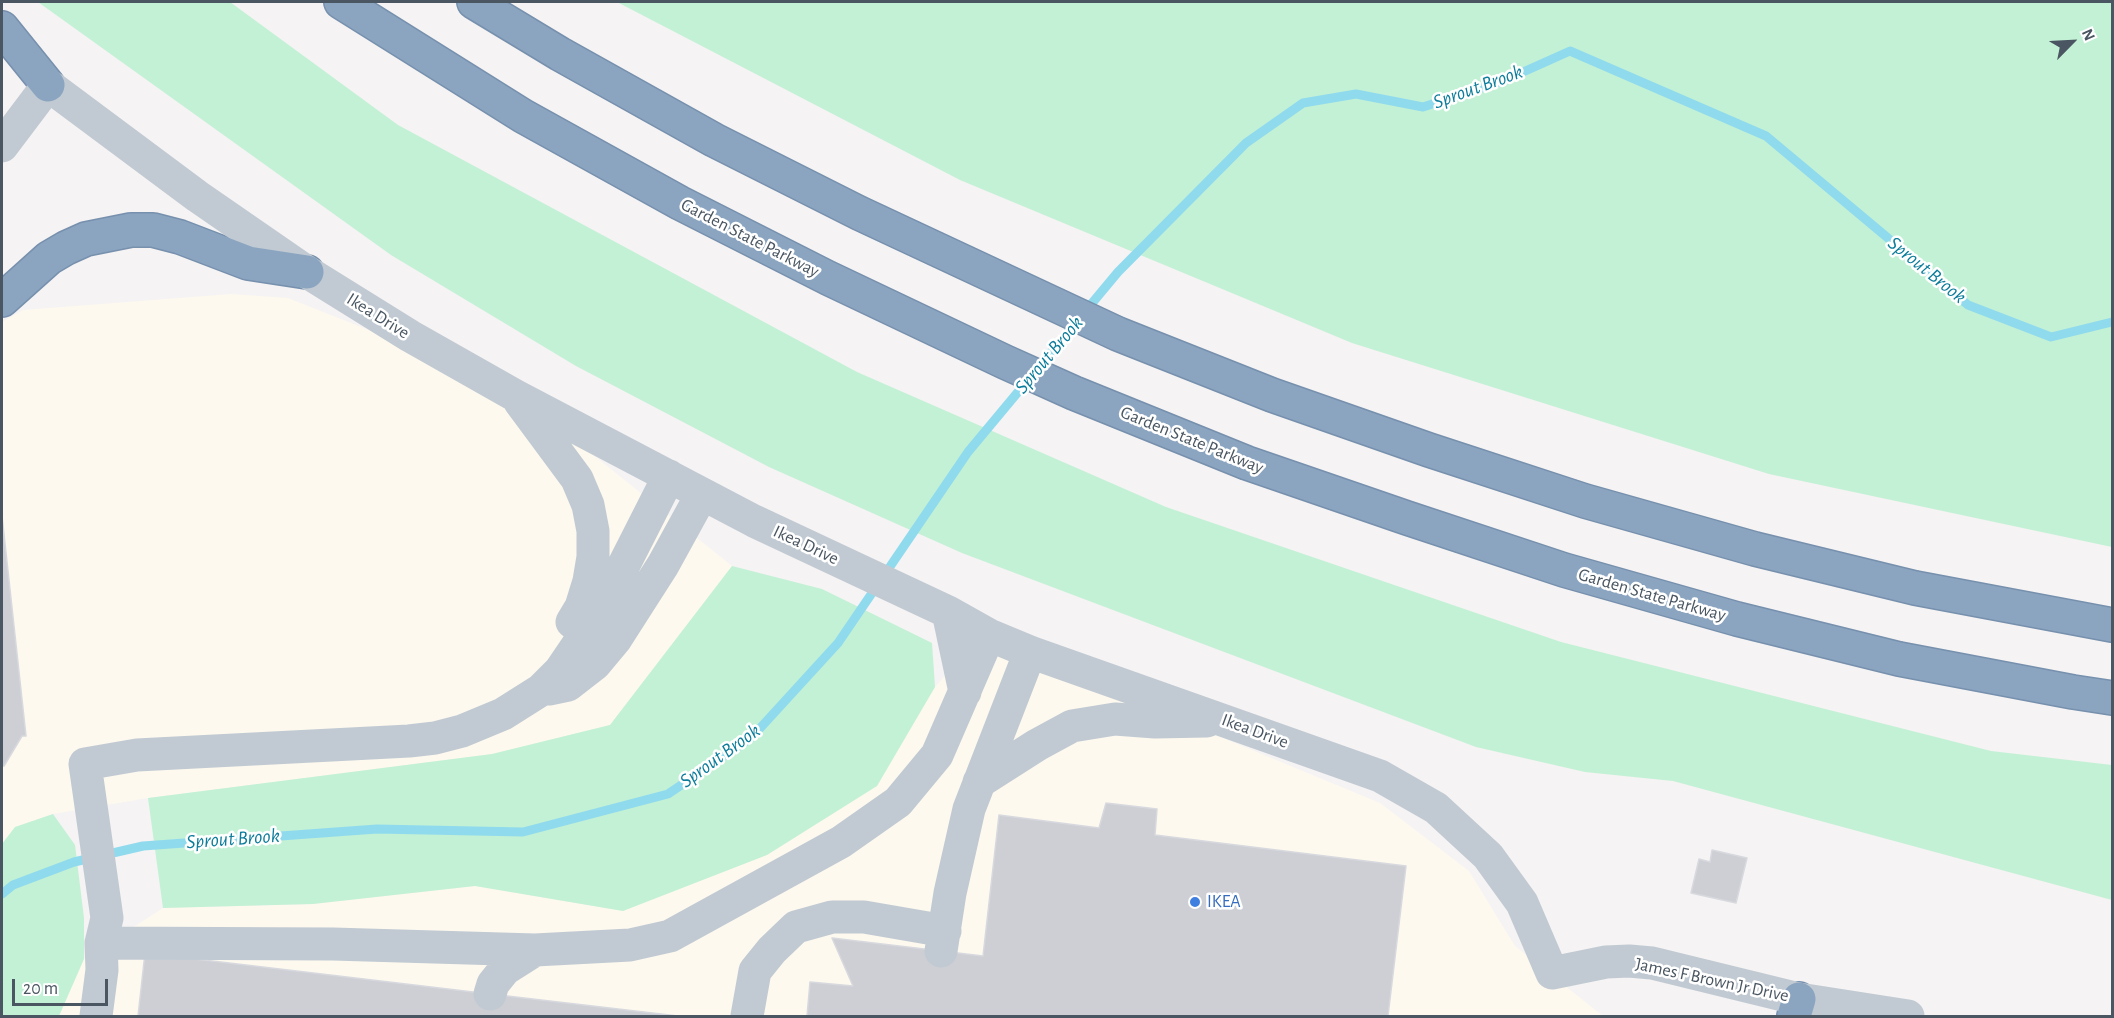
<!DOCTYPE html>
<style>
body{margin:0}
#map{position:relative;width:2114px;height:1018px;overflow:hidden;background:#f5f3f3;font-family:"Alegreya Sans",sans-serif}
canvas{display:block}
.frame{position:absolute;inset:0;border:3px solid #4a5661;pointer-events:none}
.north{position:absolute;left:2042px;top:12px;width:60px;height:60px;-webkit-text-stroke:4px #fff;paint-order:stroke;rotate:66deg;font-size:16px;font-weight:700;line-height:24px;text-align:center;color:#4a5661}
.north::after{content:'';display:block;margin:auto;width:21px;height:27px;background:#4a5661;clip-path:polygon(50% 0,100% 100%,50% 72%,0 100%)}
.scale{position:absolute;left:12px;top:979px;width:96px;height:27px;box-sizing:border-box;border:3px solid #4a5661;border-top:0;padding-left:8px;font-size:18px;line-height:21px;white-space:nowrap;color:#4a5661;-webkit-text-stroke:4px #fff;paint-order:stroke}
</style>
<div id="map">
<canvas width="2114" height="1018"></canvas>
<div class="frame"></div>
<div class="north">N</div>
<div class="scale">20 m</div>
</div>
<script>
const ctx = document.querySelector('canvas').getContext('2d');
ctx.lineJoin = 'round';
function fill(path, color) {
  ctx.fillStyle = color;
  ctx.fill(path, 'evenodd');
}
function toPath(rows) {
  const path = new Path2D();
  for (const r of rows) {
    path.moveTo(r[0], r[1]);
    for (let i = 2; i < r.length; i += 2) path.lineTo(r[i], r[i + 1]);
  }
  return path;
}
function strokePath(path, color, width, dash) {
  ctx.strokeStyle = color;
  ctx.lineWidth = width;
  ctx.lineCap = dash ? 'butt' : 'round';
  ctx.setLineDash(dash || []);
  ctx.stroke(path);
}
function label(font, color, halo, rows, align = 'center') {
  ctx.font = font + ' "Alegreya Sans",sans-serif';
  ctx.lineWidth = 5;
  ctx.setLineDash([]);
  ctx.textBaseline = 'middle';
  ctx.strokeStyle = halo;
  ctx.fillStyle = color;
  for (const [text, x, y, turn = 0] of rows) {
    ctx.save();
    ctx.translate(x, y);
    ctx.rotate((+turn || 0) * Math.PI / 180);
    ctx.textAlign = isNaN(turn) ? turn : align;
    if (halo) ctx.strokeText(text, 0, 0);
    ctx.fillText(text, 0, 0);
    ctx.restore();
  }
}
fill(toPath([
 [231,294,288,298,399,342,562,430,732,566,610,725,492,754,148,798,53,814,15,827,2,844,2,322,23,310],
 [973,644,1158,711,1380,803,1469,871,1515,946,1603,1016,59,1016,84,959,163,908,313,904,475,886,623,911,877,786,935,687]
]), '#fdf9ef');
fill(toPath([
 [38,2,230,2,398,125,857,372,1166,507,1561,642,1991,751,2112,765,2112,900,1673,781,1585,772,1476,747,962,553,769,467,576,366,391,255],
 [617,2,2112,2,2112,547,1769,474,1352,343,960,180],
 [732,566,822,589,932,643,935,687,877,786,767,855,623,911,475,886,313,904,163,908,148,798,492,754,610,725],
 [53,814,75,845,84,918,84,959,59,1016,2,1016,2,844,15,827]
]), '#c3f1d5');
strokePath(toPath([
 [2,894,13,885,74,862,143,846,377,829,523,832,668,794,752,737,838,643,968,452,1118,272,1246,143,1303,103,1356,94,1423,107,1503,81,1570,51,1766,136,1968,305,2051,337,2112,322]
]), '#90daee', 9);
const building = toPath([
 [2,516,26,736,22,736,4,766,2,766,2,516],
 [1106,803,1157,809,1155,835,1406,866,1388,1016,807,1016,810,982,853,986,832,938,983,956,999,815,1099,828,1106,803],
 [1712,850,1747,858,1736,903,1691,893,1699,859,1710,862,1712,850],
 [145,953,490,994,678,1016,138,1016,145,953]
]);
fill(building, '#cdcfd5');
strokePath(building, '#d7d9de', 1.5);
const highway = toPath([
 [341,2,523,116,680,203,828,278,1005,362,1074,393,1247,463,1407,518,1564,570,1737,619,1899,659,2073,692,2112,698],
 [474,2,560,54,714,140,859,213,1118,334,1272,395,1429,450,1585,501,1755,549,1915,588,2112,625],
 [2,28,48,85],
 [2,300,49,258,66,248,86,239,131,230,153,230,180,237,248,263,307,272],
 [1794,1016,1799,999]
]);
strokePath(highway, '#7690ad', 36);
strokePath(toPath([
 [2,146,48,85,197,196,307,272,410,336,516,396,754,521,948,612,989,635,1030,652,1380,776,1436,808,1488,856,1522,903,1552,973,1606,962,1629,961,1652,963,1799,999,1908,1016],
 [520,402,577,479,588,505,593,531,593,557,589,581,581,607,572,622],
 [948,612,965,692],
 [549,689,568,685,595,664,615,640,663,565,702,494],
 [979,782,1037,745,1072,726,1115,719,1155,722,1207,721],
 [101,943,333,944,535,950,630,945,670,936,841,842,898,802,937,755,989,635],
 [941,951,950,893,969,809,1030,652],
 [490,994,493,984,505,969,535,950],
 [96,1016,102,970,101,943,107,918,85,764,137,755,409,741,435,738,462,731,503,714,541,690,560,671,600,612,669,476],
 [747,1016,755,971,772,950,796,927,832,917,864,917,945,931]
]), '#c1cad2', 33);
strokePath(highway, '#8ba5c1', 33);
for (const [x, y, r, color] of [
 [1195,902,6,"#3f7fe0"]
]) {
  const dot = new Path2D();
  dot.arc(x, y, r, 0, 2 * Math.PI);
  ctx.fillStyle = color;
  ctx.fill(dot);
  strokePath(dot, '#fff', 2);
}
label('18px', '#4a5661', '#fff', [
 ["Garden State Parkway",750,238,27],
 ["Ikea Drive",378,316,32],
 ["Garden State Parkway",1192,440,22],
 ["Ikea Drive",806,545,25],
 ["Garden State Parkway",1652,595,16],
 ["Ikea Drive",1255,731,20],
 ["James F Brown Jr Drive",1712,980,12]
]);
label('18px', '#366cbe', '#fff', [
 ["IKEA",1207,902]
], 'left');
label('italic 20px', '#0c7c9b', '#fff', [
 ["Sprout Brook",1478,87,-20],
 ["Sprout Brook",1927,270,39],
 ["Sprout Brook",1049,355,-50],
 ["Sprout Brook",720,756,-36],
 ["Sprout Brook",233,839,-4]
]);
</script>
